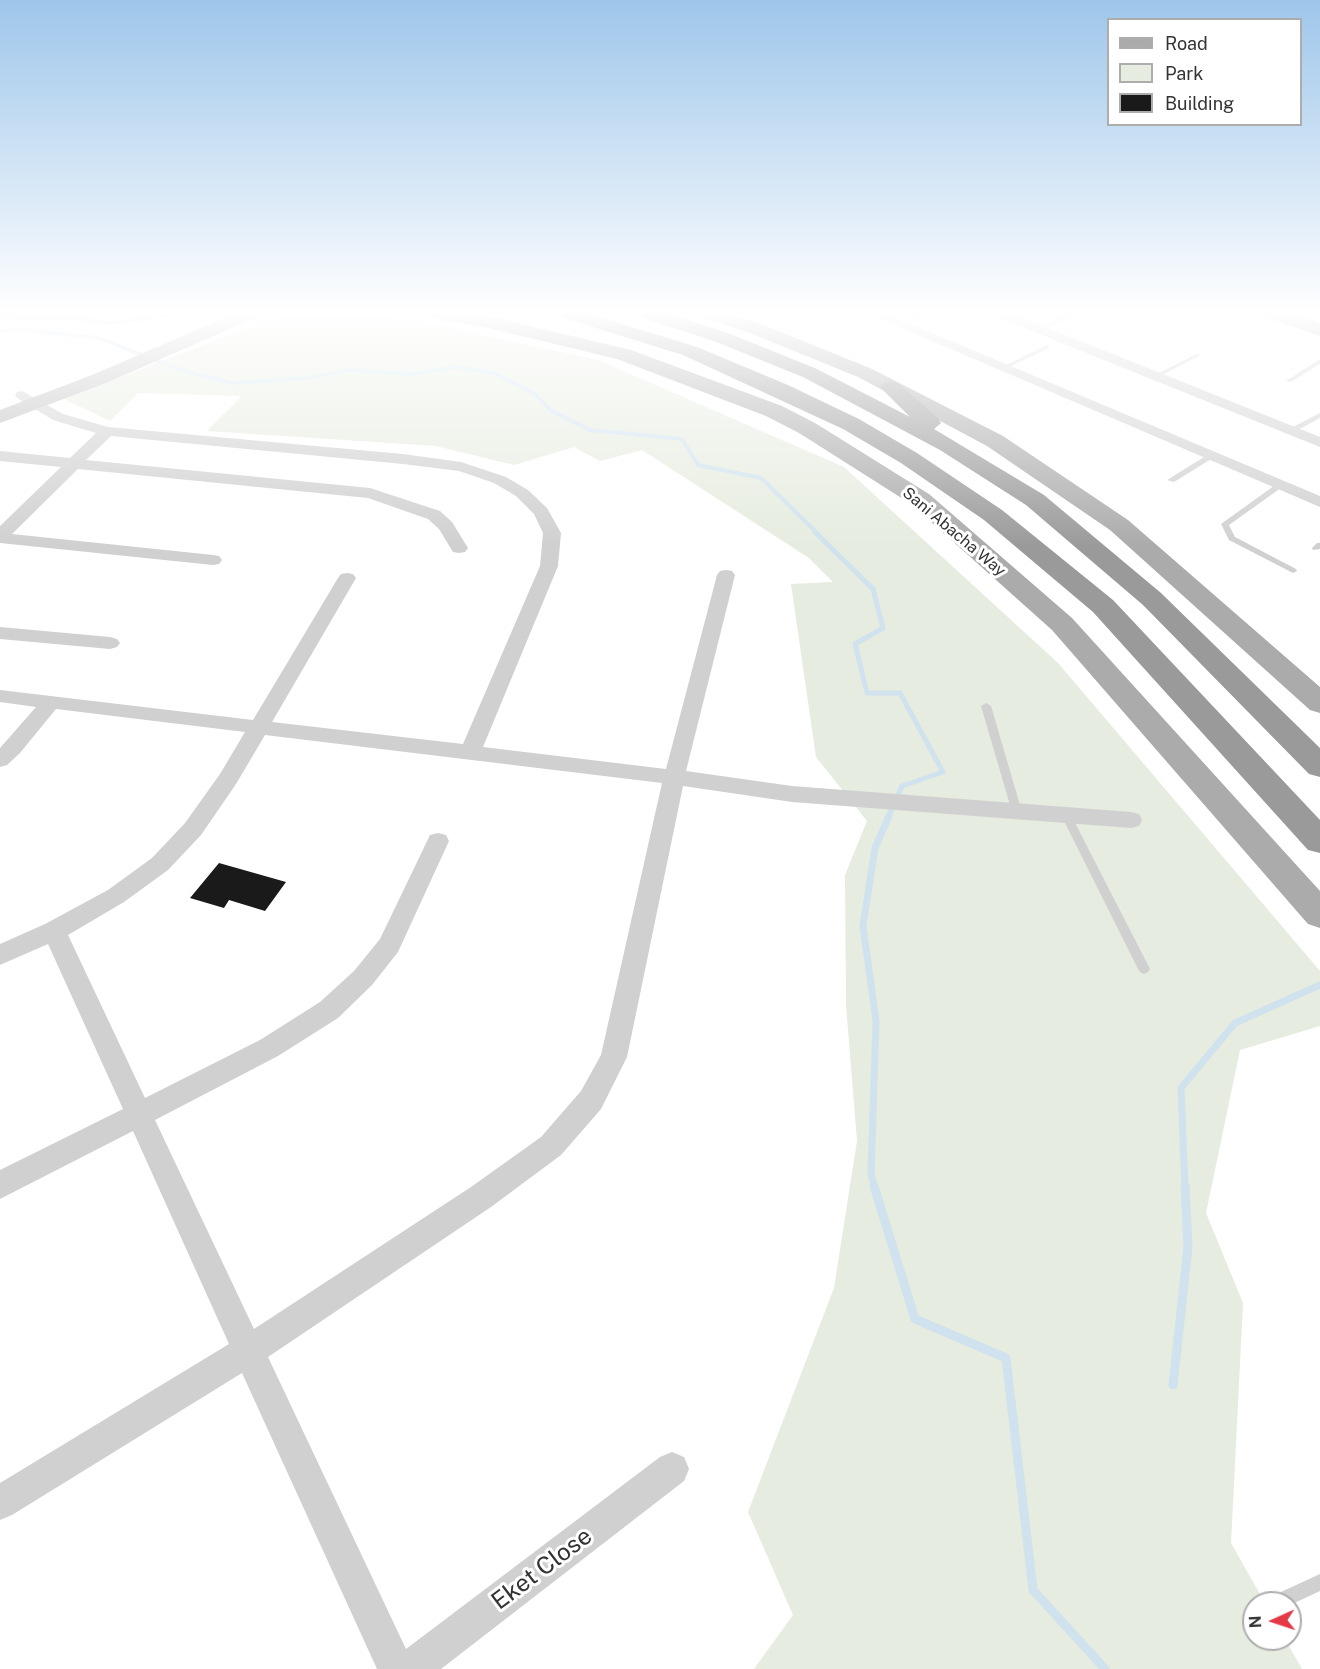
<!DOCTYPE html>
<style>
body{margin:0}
#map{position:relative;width:1320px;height:1669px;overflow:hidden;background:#fff;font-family:"Public Sans",sans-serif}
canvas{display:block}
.legend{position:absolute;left:1107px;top:18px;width:195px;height:108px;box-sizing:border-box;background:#fff;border:2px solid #adadad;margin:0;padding:8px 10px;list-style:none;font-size:18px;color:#333}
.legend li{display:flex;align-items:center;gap:12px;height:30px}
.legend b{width:30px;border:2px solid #adadad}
.north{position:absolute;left:1242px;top:1591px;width:60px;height:60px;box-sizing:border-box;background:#fff;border:2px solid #adadad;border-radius:50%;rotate:267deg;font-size:16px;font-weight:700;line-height:24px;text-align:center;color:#333}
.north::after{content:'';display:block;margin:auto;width:21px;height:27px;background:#e63946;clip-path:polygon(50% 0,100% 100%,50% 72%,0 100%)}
</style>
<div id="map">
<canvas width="1320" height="1669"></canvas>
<ul class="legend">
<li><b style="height:8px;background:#ababab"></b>Road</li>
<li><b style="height:16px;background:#e6ecdf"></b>Park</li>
<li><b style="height:16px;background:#1a1a1a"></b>Building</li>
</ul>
<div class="north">N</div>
</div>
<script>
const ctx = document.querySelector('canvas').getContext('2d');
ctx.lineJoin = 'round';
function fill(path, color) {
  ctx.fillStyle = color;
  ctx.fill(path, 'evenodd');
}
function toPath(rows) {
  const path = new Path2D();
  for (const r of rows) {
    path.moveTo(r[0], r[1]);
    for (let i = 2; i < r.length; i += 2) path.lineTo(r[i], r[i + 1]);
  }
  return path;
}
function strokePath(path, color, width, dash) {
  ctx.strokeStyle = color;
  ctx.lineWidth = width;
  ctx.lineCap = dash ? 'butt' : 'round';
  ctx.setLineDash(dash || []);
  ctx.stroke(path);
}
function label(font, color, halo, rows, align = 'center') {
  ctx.font = font + ' "Public Sans",sans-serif';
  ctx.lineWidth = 6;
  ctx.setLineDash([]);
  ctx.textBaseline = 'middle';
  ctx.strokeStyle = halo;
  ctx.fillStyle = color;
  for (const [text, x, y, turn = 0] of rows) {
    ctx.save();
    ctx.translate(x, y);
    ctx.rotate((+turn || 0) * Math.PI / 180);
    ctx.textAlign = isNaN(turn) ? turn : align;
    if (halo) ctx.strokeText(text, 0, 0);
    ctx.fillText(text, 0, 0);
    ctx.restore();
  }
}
fill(toPath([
 [283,314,385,314,598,360,844,467,1058,663,1320,971,1320,1026,1240,1050,1206,1213,1243,1303,1231,1543,1265,1603,1254,1603,1254,1639,1285,1639,1302,1669,754,1669,793,1615,748,1512,834,1288,857,1141,846,1005,845,875,867,821,816,757,791,584,833,582,809,558,642,450,600,461,574,447,514,465,436,446,207,431,242,396,138,393,110,421,64,399]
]), '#e6ecdf');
strokePath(toPath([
 [0,331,17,329,99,338,181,370,232,383,308,378,349,370,411,374,456,367,494,373,535,394,550,410,590,430,682,439,698,465,761,478,817,533]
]), '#cfe2ee', 4);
strokePath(toPath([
 [815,532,873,589,883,628,855,644,867,693,900,693,943,772,902,786,888,818]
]), '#cfe2ee', 5);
strokePath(toPath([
 [875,1188,871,1175,876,1021,863,926,875,848,889,816],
 [1185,1188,1181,1088,1235,1023,1320,985]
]), '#cfe2ee', 7);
strokePath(toPath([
 [874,1186,915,1319,1006,1358,1033,1590,1105,1669],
 [1173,1385,1188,1247,1185,1186]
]), '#cfe2ee', 9);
fill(toPath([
 [219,863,286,882,265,911,229,900,224,908,190,898]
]), '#1a1a1a');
fill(toPath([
 [0,314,82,317,111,321,166,314,181,314,178,316,111,325,82,321,19,320,0,318,0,314],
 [222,314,229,314,230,315,227,317,222,314],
 [918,314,926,314,903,325,898,324,918,314],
 [1069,314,1077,314,1041,330,1036,329,1069,314],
 [1047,345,1049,346,1049,348,1007,368,1002,367,1047,345],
 [1196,354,1201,355,1158,377,1153,376,1196,354],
 [1320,359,1320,364,1291,382,1286,381,1320,359],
 [1320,413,1320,418,1294,432,1287,430,1320,413],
 [1209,454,1216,456,1174,482,1167,480,1209,454],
 [1278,483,1285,485,1229,525,1235,537,1296,569,1297,571,1293,573,1229,540,1221,524,1278,483],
 [1317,543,1320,543,1320,549,1313,550,1312,548,1317,543],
 [986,703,991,706,1022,812,1017,816,1012,812,981,706,986,703],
 [1066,811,1071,815,1150,969,1148,972,1144,974,1140,972,1138,969,1061,815,1066,811],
 [1320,1574,1320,1591,1290,1605,1290,1603,1268,1603,1270,1597,1320,1574]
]), '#d0d0d0');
fill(toPath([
 [869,314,887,314,1320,496,1320,507,869,314],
 [995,314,1013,314,1320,437,1320,447,997,317,995,314],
 [22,391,63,414,108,427,403,454,461,462,506,477,528,490,547,508,561,533,558,566,483,747,666,769,717,575,720,571,726,570,732,571,735,575,686,771,792,786,1131,812,1139,814,1142,820,1139,826,1131,828,792,802,683,786,627,1057,601,1109,561,1155,491,1207,268,1357,406,1649,660,1457,672,1452,684,1457,689,1469,684,1481,441,1669,377,1669,242,1373,12,1515,0,1520,0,1483,229,1344,133,1131,0,1199,0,1170,123,1109,48,944,0,965,0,944,45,924,108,890,152,858,185,823,220,774,245,732,56,709,20,753,7,765,0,767,0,748,36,707,0,702,0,690,253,720,338,578,341,574,347,573,353,574,356,578,272,722,463,744,540,566,543,533,534,514,516,496,494,483,459,471,403,464,111,436,86,460,370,488,440,511,452,522,468,548,465,552,459,553,453,552,439,529,428,519,368,498,78,469,12,534,213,555,219,556,222,560,219,564,213,565,0,543,0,526,61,467,0,461,0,451,70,458,96,433,53,420,17,398,15,395,17,392,22,391],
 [265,735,662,783,601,1055,581,1091,541,1137,471,1187,254,1329,155,1120,278,1056,338,1018,372,985,398,952,449,841,446,835,438,833,430,835,380,939,354,971,320,1002,260,1040,145,1098,68,935,124,902,168,870,201,835,236,784,265,735],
 [0,627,110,637,117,639,120,643,117,647,110,649,0,639,0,627]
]), '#d0d0d0');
fill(toPath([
 [234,314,258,314,255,318,106,383,0,423,0,410,92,375,234,314]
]), '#bdbdbd');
fill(toPath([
 [431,314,484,315,631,350,782,406,815,423,929,494,1072,618,1320,891,1320,928,1308,924,1052,630,911,504,799,433,766,416,617,359,484,327,441,320,434,318,431,314],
 [701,314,730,314,764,325,872,369,1003,436,1128,520,1320,687,1320,713,1310,710,1110,530,987,446,858,377,750,333,704,318,701,314],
 [1266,314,1293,314,1320,323,1320,336,1269,318,1266,314]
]), '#ababab');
fill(toPath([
 [561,314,590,314,697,347,788,385,859,419,917,453,1002,510,1113,600,1320,820,1320,853,1308,850,1093,612,984,520,901,463,843,429,683,355,564,318,561,314],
 [640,314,669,314,728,333,817,369,910,417,880,387,884,383,891,381,898,383,938,418,941,423,934,429,1044,495,1161,593,1320,748,1320,777,1309,774,1143,605,1026,505,940,450,803,377,714,341,643,318,640,314]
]), '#9a9a9a');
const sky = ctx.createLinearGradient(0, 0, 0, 547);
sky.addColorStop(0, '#9ec6ea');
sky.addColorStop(0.57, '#fff');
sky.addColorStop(1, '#ffffff00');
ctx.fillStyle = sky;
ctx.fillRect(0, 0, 1320, 547);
label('16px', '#333', '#fff', [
 ["Sani Abacha Way",954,532,40]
]);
label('24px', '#333', '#fff', [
 ["Eket Close",542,1569,-37]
]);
</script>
